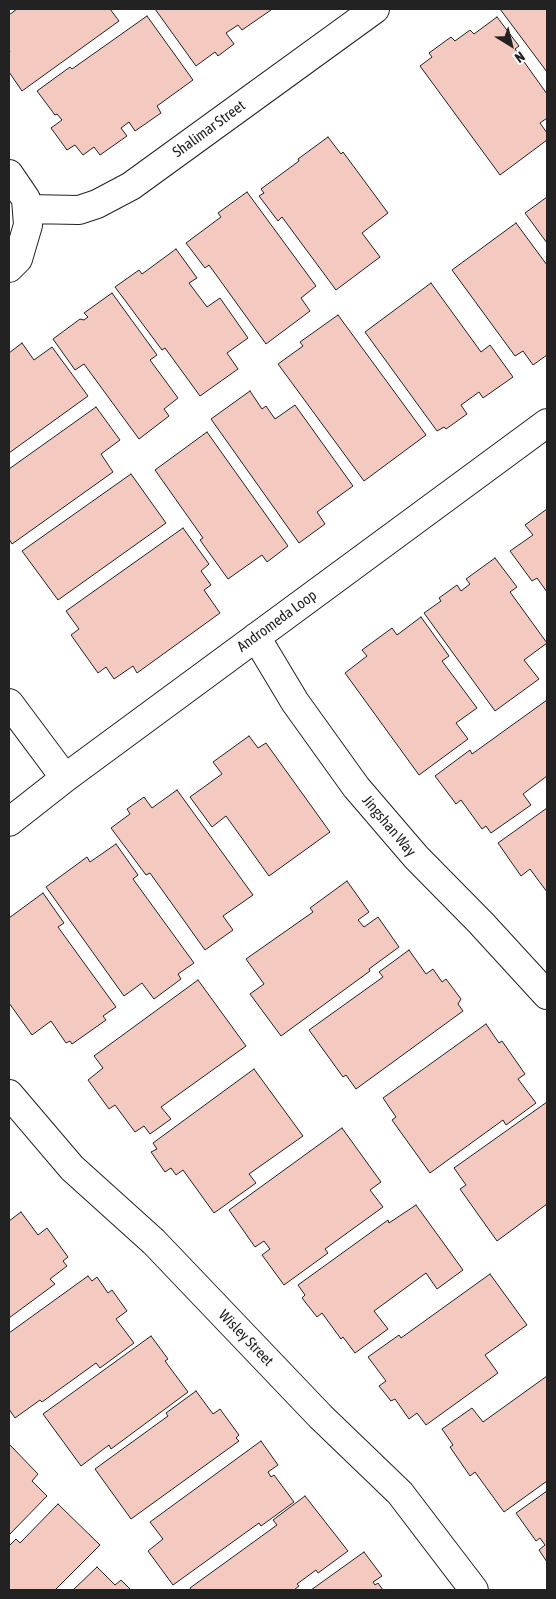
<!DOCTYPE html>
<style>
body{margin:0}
#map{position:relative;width:556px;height:1599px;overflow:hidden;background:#fff;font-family:"Asap Condensed",sans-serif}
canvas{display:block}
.frame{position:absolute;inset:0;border:10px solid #222;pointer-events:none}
.north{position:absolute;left:486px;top:20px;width:50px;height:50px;-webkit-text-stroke:4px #fff;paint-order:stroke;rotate:144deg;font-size:14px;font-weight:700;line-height:20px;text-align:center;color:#222}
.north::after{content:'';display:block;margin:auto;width:18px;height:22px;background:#222;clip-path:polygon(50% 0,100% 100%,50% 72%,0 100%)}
</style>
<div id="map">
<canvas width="556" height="1599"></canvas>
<div class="frame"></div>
<div class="north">N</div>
</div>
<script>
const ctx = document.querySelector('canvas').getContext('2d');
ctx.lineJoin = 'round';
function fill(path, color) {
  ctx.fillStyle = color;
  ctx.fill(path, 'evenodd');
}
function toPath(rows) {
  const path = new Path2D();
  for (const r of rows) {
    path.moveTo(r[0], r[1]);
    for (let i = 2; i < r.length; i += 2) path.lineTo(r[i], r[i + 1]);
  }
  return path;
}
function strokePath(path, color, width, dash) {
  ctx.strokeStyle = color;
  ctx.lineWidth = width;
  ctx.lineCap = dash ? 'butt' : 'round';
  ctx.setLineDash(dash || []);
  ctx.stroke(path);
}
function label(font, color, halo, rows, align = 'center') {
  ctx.font = font + ' "Asap Condensed",sans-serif';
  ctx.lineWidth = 4;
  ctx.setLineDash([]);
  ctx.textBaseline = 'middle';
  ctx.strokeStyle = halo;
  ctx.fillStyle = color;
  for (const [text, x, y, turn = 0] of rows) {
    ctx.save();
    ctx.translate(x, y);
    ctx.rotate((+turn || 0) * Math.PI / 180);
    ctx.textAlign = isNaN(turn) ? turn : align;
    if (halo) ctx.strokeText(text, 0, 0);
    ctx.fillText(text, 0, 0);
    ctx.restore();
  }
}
const building = toPath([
 [17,9,110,9,119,21,22,91,9,72,9,53,10,52,9,50,9,15,17,9],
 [155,9,270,9,271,10,242,30,238,25,226,33,234,44,218,56,215,52,196,66,155,9],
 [500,9,547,9,547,72,500,9],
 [147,16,193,80,157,106,161,113,135,131,129,122,121,128,127,136,100,155,94,147,83,155,75,145,67,150,51,128,62,120,57,114,55,115,37,91,70,67,72,69,147,16],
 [497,17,519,46,515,49,547,94,547,118,540,123,547,133,547,140,500,175,420,66,432,57,429,53,451,37,455,41,470,30,474,34,497,17],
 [328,137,341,154,343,152,388,213,362,233,380,257,336,290,282,217,278,221,259,196,264,193,261,189,299,161,298,159,328,137],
 [247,192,316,286,301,298,310,311,266,344,209,265,205,268,186,243,221,217,218,213,247,192],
 [547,197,547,243,525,213,547,197],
 [516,223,547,265,547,355,533,365,523,351,515,356,452,270,516,223],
 [176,249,197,278,189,283,207,307,220,298,248,338,227,353,238,369,200,396,165,348,162,350,115,287,139,270,142,274,176,249],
 [431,283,481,352,490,345,513,377,483,398,479,392,461,405,467,414,446,429,444,427,437,431,365,332,431,283],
 [112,293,157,355,150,360,178,398,164,409,169,416,139,439,84,364,75,370,53,339,80,319,84,320,88,317,84,313,112,293],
 [338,315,426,435,364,481,278,364,303,346,300,342,338,315],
 [22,343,34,360,52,347,88,396,9,453,9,353,22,343],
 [250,391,262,409,266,406,275,419,295,405,353,486,317,512,325,524,299,543,211,419,250,391],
 [96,407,120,440,101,454,113,472,12,544,9,539,9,469,96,407],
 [207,432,288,546,267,562,262,555,228,579,200,540,203,538,155,470,207,432],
 [131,474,166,523,58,600,22,551,131,474],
 [547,509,547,592,537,578,532,581,510,551,533,535,525,525,547,509],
 [183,528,209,564,201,571,211,585,204,590,220,613,137,673,133,666,114,679,106,667,98,673,71,635,79,629,66,611,183,528],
 [495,558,517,587,510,592,547,643,524,660,539,679,495,711,424,613,441,601,439,598,457,585,461,591,470,584,466,579,495,558],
 [421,617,449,656,442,661,477,708,456,723,468,739,419,775,345,673,367,656,362,650,392,628,397,635,421,617],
 [547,700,547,776,523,794,531,805,491,833,486,826,482,829,461,800,456,804,435,776,470,750,472,754,547,700],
 [249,736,258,748,266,743,330,832,269,876,226,816,212,827,190,797,222,774,213,762,249,736],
 [177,790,253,895,223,916,233,930,205,950,150,873,146,875,111,828,130,814,127,809,144,797,152,808,177,790],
 [547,808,547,892,530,869,521,876,498,843,547,808],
 [116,844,138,875,133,879,194,963,178,974,181,979,154,999,142,983,124,996,46,887,87,857,90,862,116,844],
 [347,881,369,912,358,920,364,927,378,917,399,947,369,969,370,971,281,1036,250,994,264,984,246,959,313,912,310,908,347,881],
 [43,893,64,923,58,927,116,1007,103,1016,106,1020,72,1044,70,1041,66,1043,51,1021,32,1035,9,1003,9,918,43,893],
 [409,950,426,974,433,969,442,982,446,979,461,999,458,1004,463,1011,356,1089,346,1075,343,1077,309,1030,383,977,379,972,409,950],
 [198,980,246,1046,161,1107,171,1119,150,1134,144,1126,135,1132,115,1105,109,1109,88,1080,103,1068,94,1056,198,980],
 [486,1024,499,1043,502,1041,525,1074,518,1079,536,1103,506,1125,503,1120,430,1173,392,1120,396,1117,383,1098,486,1024],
 [254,1069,303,1136,249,1174,256,1183,214,1213,183,1170,176,1175,171,1168,165,1172,151,1152,157,1149,153,1143,254,1069],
 [547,1102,547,1204,497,1241,460,1189,466,1185,454,1168,547,1102],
 [342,1128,381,1182,370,1190,383,1207,325,1249,328,1253,284,1285,262,1255,270,1249,264,1241,255,1247,229,1210,342,1128],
 [416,1205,463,1270,437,1289,426,1273,374,1311,388,1329,355,1353,343,1337,341,1339,322,1313,317,1317,302,1298,305,1295,298,1285,388,1220,389,1223,416,1205],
 [21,1212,38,1235,47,1228,68,1257,63,1261,67,1266,50,1279,55,1284,9,1318,9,1221,21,1212],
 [490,1274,527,1325,485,1355,498,1373,426,1425,417,1413,409,1419,395,1399,391,1401,379,1386,386,1381,368,1357,399,1335,401,1338,490,1274],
 [88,1276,92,1281,97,1277,108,1293,112,1290,127,1311,116,1319,134,1343,100,1368,96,1363,42,1402,40,1400,15,1418,9,1409,9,1333,88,1276],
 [151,1336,168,1359,165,1361,188,1392,111,1449,109,1445,81,1466,43,1414,151,1336],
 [547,1376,547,1481,504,1512,475,1472,470,1476,450,1447,453,1445,442,1429,472,1408,483,1422,547,1376],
 [196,1391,213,1414,220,1409,239,1435,236,1438,239,1441,131,1519,95,1469,168,1416,166,1413,196,1391],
 [261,1441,278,1465,268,1472,271,1477,274,1475,294,1502,261,1526,259,1523,173,1585,148,1551,163,1539,150,1522,261,1441],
 [9,1444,38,1474,32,1481,47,1496,9,1535,9,1444],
 [547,1491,547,1562,539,1550,545,1545,540,1538,536,1541,516,1513,547,1491],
 [305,1496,348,1551,318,1573,316,1570,297,1584,299,1586,294,1590,191,1590,190,1588,277,1525,273,1520,305,1496],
 [58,1504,100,1545,55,1590,9,1590,9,1546,16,1539,20,1543,58,1504],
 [364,1552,382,1576,373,1582,375,1585,378,1583,383,1590,311,1590,364,1552],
 [97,1567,115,1585,121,1580,131,1590,73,1590,97,1567]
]);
fill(building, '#f3c9c0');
strokePath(building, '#222', 1);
const street = toPath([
 [9,174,26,199,28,225,18,259,9,268],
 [27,209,79,210,97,204,131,186,375,9],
 [256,637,295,702,356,787,416,857,481,923,547,995],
 [9,703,65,778],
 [9,822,65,778,547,423],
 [9,1094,72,1168,154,1242,321,1417,400,1493,474,1590]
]);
strokePath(street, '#222', 30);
strokePath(street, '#fff', 28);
label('15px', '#222', '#fff', [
 ["Shalimar Street",209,129,-36],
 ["Andromeda Loop",277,621,-36],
 ["Jingshan Way",389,826,50],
 ["Wisley Street",246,1338,46]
]);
</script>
